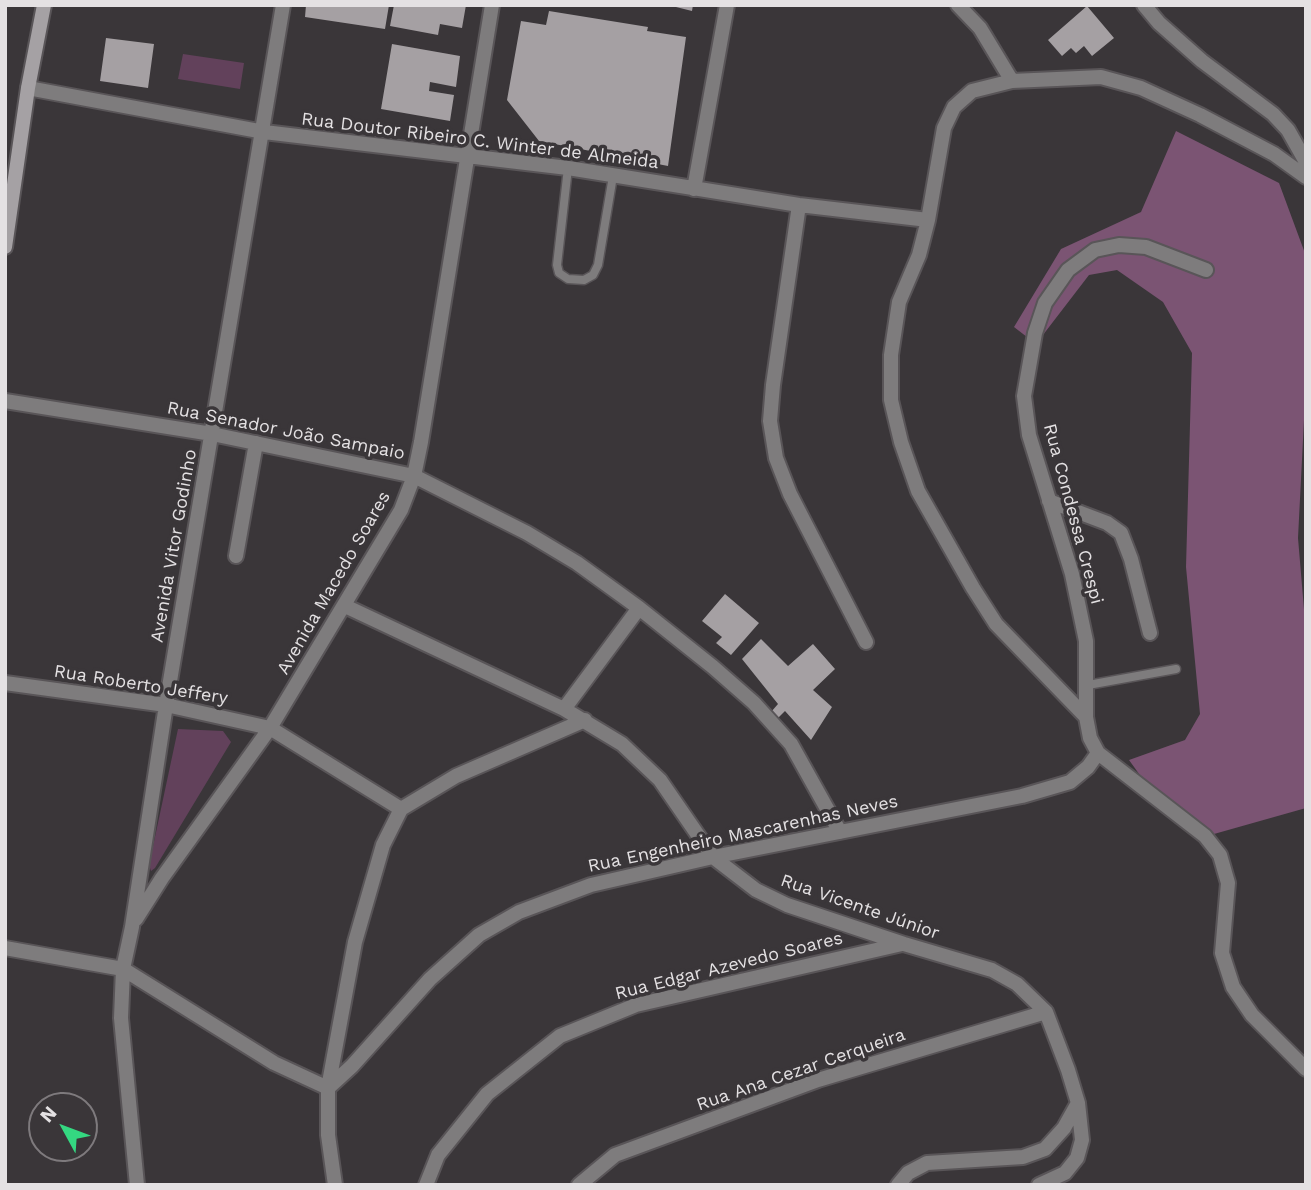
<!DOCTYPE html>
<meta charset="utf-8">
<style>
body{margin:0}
#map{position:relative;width:1311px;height:1190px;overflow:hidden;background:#3a3639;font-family:"Work Sans",sans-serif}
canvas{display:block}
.frame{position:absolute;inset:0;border:7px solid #e4e1e3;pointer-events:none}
.north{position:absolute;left:28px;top:1092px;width:70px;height:70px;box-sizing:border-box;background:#3a3639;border:2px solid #7e7a7d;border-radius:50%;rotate:311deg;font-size:19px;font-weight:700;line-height:28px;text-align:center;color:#e4e1e3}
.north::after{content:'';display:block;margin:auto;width:24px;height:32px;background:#34d881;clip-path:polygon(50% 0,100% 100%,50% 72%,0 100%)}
</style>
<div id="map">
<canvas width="1311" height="1190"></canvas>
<div class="frame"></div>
<div class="north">N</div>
</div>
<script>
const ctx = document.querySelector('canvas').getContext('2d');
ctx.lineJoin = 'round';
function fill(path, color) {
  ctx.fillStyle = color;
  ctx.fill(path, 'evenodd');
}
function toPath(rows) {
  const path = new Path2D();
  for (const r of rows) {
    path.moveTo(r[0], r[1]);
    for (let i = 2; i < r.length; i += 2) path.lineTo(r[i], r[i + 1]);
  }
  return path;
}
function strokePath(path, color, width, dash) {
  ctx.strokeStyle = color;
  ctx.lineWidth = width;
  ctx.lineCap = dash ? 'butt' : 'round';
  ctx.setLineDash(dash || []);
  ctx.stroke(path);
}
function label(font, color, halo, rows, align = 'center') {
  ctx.font = font + ' "Work Sans",sans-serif';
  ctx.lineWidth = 7;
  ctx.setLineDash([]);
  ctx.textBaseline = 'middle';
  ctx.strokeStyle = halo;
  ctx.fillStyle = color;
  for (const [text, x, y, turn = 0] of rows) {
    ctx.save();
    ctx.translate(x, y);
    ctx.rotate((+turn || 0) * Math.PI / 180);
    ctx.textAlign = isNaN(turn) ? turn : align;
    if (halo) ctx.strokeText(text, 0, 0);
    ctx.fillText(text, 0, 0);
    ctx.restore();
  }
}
fill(toPath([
 [183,54,244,63,240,89,178,79],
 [178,729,223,731,231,742,155,868,151,871,149,865]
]), '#62415b');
fill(toPath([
 [1176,131,1279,183,1306,256,1306,381,1298,538,1306,633,1306,808,1214,834,1147,785,1129,760,1185,740,1200,714,1186,567,1192,353,1163,302,1117,270,1089,275,1036,344,1014,327,1061,249,1141,212]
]), '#7b5473');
fill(toPath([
 [306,5,389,5,385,29,305,17],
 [394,5,466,5,462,28,440,24,438,35,390,26],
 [668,5,693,5,692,11],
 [1087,6,1114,38,1092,56,1084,46,1076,53,1071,48,1062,56,1048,40],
 [549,11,648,27,647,31,686,37,668,166,539,141,507,100,521,21,546,25],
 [106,38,154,44,148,88,100,81],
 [392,44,460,56,456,87,430,82,429,91,454,95,450,121,381,109],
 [725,594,759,623,731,655,716,643,722,637,702,621],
 [761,639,788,666,813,644,835,669,813,690,832,707,811,740,785,711,777,719,771,712,778,704,742,659]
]), '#a5a0a3');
const lane = toPath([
 [568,168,557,265,559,273,568,279,584,280,593,275,598,265,613,176],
 [1088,685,1176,669]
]);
const street = toPath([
 [958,5,980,28,1012,81],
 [1144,5,1159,23,1202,61,1273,114,1288,130,1306,162],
 [28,88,264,132,568,168,799,205,928,220],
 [1306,177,1274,154,1200,115,1141,88,1101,77,1012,81,972,91,954,107,944,128,928,220,919,255,899,302,891,355,891,400,901,442,918,491,973,588,996,624,1086,717,1090,738,1098,753,1205,836,1220,855,1228,883,1222,953,1233,987,1252,1015,1306,1069],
 [694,189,727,5],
 [799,205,773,385,770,421,776,458,790,494,866,642],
 [5,401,212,434,414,476,527,533,577,563,639,608,713,667,754,703,791,744,840,832],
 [1049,501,1107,523,1121,533,1131,559,1150,633],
 [236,556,256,443],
 [345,606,564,709,622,744,660,780,713,857,756,890,787,905,904,944,992,970,1017,984,1046,1012,1068,1070,1078,1103,1082,1140,1077,1158,1065,1173,1039,1185],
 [5,683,166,705,270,728,401,809],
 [564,709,639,608],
 [1086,717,1086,641,1072,574,1029,435,1024,396,1035,333,1045,303,1068,270,1095,250,1119,245,1146,247,1206,270],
 [136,919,162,878,270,728,401,510,414,476,421,442,492,5],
 [5,948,123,969,274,1063,328,1088],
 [328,1088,352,1066,430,979,479,935,519,912,591,885,713,857,1022,796,1070,782,1088,767,1098,753],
 [137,1185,121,1018,123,969,132,927,166,705,283,5],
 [335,1185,328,1135,328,1088,355,942,383,845,401,809,456,776,585,720],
 [426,1185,438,1155,487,1094,560,1036,636,1005,902,944],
 [579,1185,615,1155,818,1080,1046,1012],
 [898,1185,908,1173,927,1163,1023,1157,1045,1149,1064,1128,1078,1103]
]);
const secondary = toPath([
 [5,247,28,88,44,5]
]);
strokePath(lane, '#595558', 11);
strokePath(street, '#595558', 18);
strokePath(secondary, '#595558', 18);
strokePath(lane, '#7e7c7d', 8);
strokePath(street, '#7e7c7d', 14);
strokePath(secondary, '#a5a1a4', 14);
label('18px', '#e4e1e3', '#3a3639', [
 ["Rua Doutor Ribeiro C. Winter de Almeida",480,141,7],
 ["Rua Senador João Sampaio",286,431,11],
 ["Rua Condessa Crespi",1073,514,75],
 ["Avenida Vitor Godinho",174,546,-80],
 ["Avenida Macedo Soares",334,583,-60],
 ["Rua Roberto Jeffery",141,685,9],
 ["Rua Engenheiro Mascarenhas Neves",743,834,-12],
 ["Rua Vicente Júnior",860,907,19],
 ["Rua Edgar Azevedo Soares",729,966,-14],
 ["Rua Ana Cezar Cerqueira",801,1070,-19]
]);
</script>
